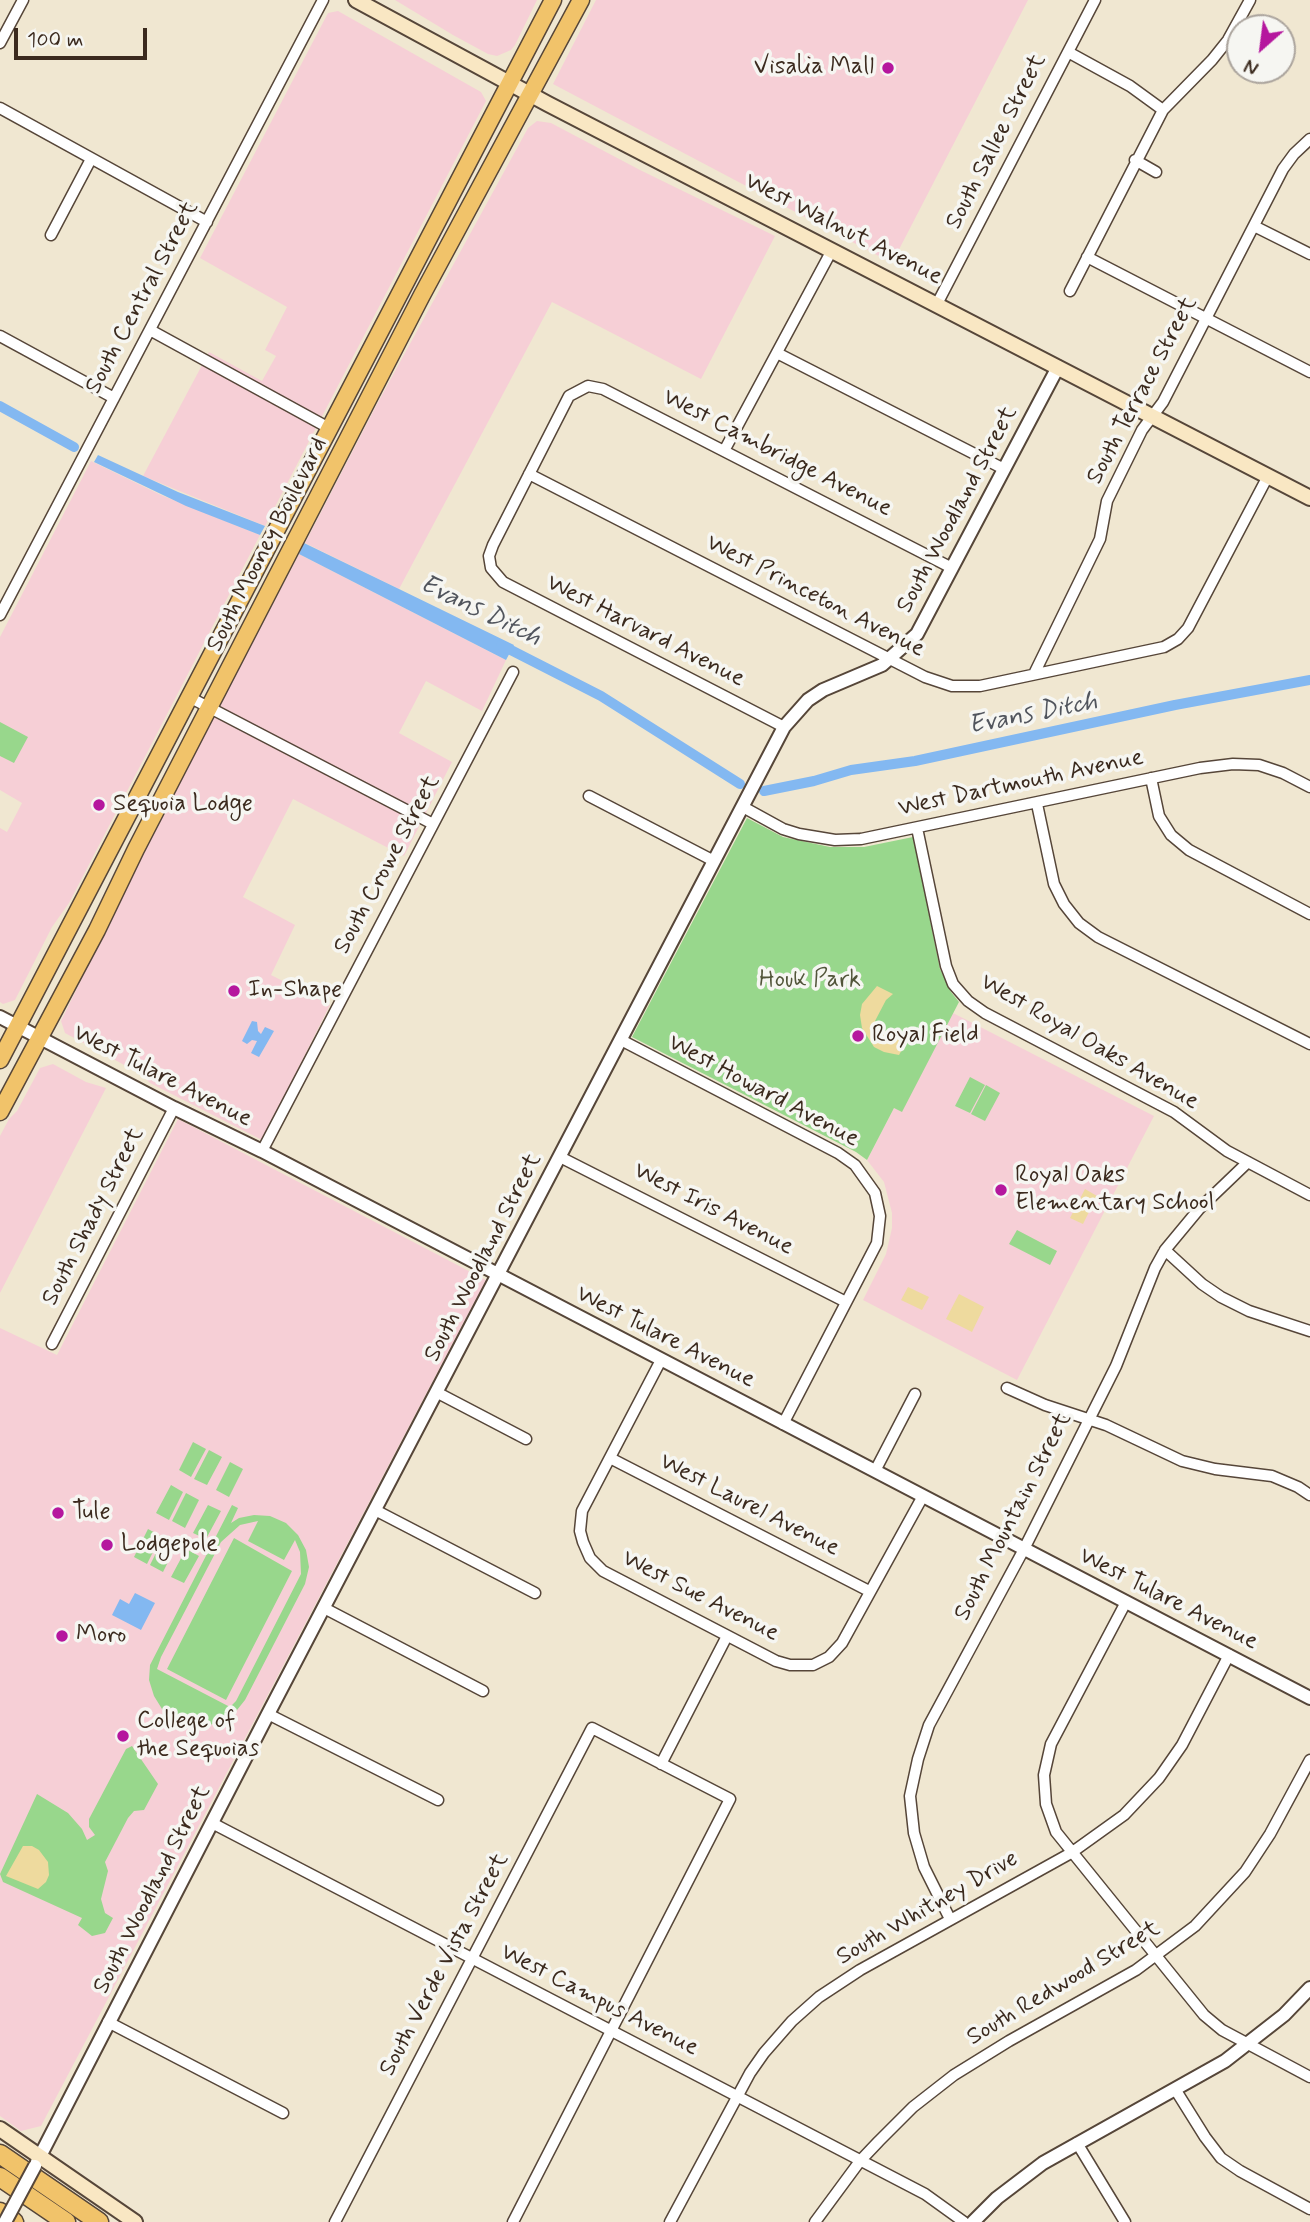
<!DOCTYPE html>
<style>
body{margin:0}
#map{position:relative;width:1310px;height:2222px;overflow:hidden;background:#f0e7d1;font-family:Mynerve,sans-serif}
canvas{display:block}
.north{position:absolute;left:1226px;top:14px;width:70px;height:70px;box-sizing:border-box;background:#f6f6f2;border:2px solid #aba49d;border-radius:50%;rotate:208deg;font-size:19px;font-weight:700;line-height:28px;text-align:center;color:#3b2a1e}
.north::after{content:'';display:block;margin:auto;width:24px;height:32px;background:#b5179e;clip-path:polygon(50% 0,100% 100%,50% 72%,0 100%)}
.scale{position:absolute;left:14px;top:28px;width:133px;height:32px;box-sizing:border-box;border:4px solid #3b2a1e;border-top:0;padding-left:9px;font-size:21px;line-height:24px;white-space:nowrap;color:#3b2a1e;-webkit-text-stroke:5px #f6f6f2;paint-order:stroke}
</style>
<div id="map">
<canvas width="1310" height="2222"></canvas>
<div class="north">N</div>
<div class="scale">100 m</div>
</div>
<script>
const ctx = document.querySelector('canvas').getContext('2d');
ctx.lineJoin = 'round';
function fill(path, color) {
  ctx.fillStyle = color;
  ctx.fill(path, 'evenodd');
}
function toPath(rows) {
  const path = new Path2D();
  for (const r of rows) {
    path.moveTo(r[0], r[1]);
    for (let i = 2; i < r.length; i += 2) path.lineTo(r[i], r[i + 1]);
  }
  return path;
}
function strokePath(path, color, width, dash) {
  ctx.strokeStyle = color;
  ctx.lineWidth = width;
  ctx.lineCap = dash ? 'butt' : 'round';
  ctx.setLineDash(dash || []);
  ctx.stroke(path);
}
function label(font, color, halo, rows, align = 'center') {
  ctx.font = font + ' Mynerve,sans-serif';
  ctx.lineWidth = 7;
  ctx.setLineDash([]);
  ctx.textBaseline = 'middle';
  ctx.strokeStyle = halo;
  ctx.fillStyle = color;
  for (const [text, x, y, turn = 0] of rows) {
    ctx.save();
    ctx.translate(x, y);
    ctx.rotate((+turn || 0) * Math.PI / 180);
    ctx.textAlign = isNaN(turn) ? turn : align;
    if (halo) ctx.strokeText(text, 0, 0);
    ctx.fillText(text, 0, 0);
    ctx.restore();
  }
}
fill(toPath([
 [395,0,537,0,515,45,511,50,497,56,488,54,453,35],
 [596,0,1028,0,892,263,553,84],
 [338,11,481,92,486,101,265,526,143,476,209,352,262,381,276,356,265,350,287,307,200,258,328,13],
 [537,121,551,123,640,170,775,236,701,379,552,302,399,589,305,543,376,406,528,128],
 [91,461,161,495,260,535,69,903,52,927,15,1000,3,1004,0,1002,0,828,7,832,22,803,0,790,0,637],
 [299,554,506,660,482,711,426,681,399,733,452,762,404,856,293,799,243,897,295,925,271,975,330,1005,262,1140,150,1083,141,1074,65,1033,61,1021,150,839],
 [953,1013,1154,1116,1017,1380,863,1300,886,1254,892,1228,892,1213,884,1182,867,1160,894,1108,902,1111],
 [53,1064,86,1082,106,1088,0,1293,0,1136,9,1119,17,1111,40,1068],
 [178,1119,486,1280,41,2126,21,2131,0,2116,0,1328,57,1355]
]), '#f6cfd6');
fill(toPath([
 [0,722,28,737,14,763,0,756],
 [747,818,783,837,830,847,864,847,913,837,940,969,951,992,959,1002,902,1112,894,1108,867,1160,856,1152,632,1037],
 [970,1077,985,1085,970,1113,955,1106],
 [986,1085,1000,1093,985,1121,971,1114],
 [1017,1230,1057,1251,1050,1265,1009,1244],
 [193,1442,206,1449,191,1477,179,1470],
 [209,1450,222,1457,207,1485,194,1479],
 [230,1462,243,1469,229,1497,216,1490],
 [171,1485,183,1492,169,1520,156,1513],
 [186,1493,199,1500,185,1528,172,1521],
 [208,1505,221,1511,206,1539,193,1533],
 [232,1505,238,1508,231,1523,239,1518,254,1515,270,1516,286,1523,298,1535,306,1550,309,1567,305,1584,245,1700,237,1710,223,1721,206,1726,189,1725,174,1719,162,1709,154,1696,149,1680,150,1665],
 [258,1521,248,1541,284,1560,295,1540,300,1552,301,1574,236,1701,230,1707,157,1669,161,1657,221,1542,240,1525],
 [148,1529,161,1536,147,1564,134,1557],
 [164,1537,177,1544,163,1572,150,1565],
 [234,1538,292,1571,226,1700,167,1669],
 [186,1549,199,1556,184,1583,171,1577],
 [132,1746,158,1784,144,1810,134,1811,128,1818,105,1862,108,1871,101,1899,105,1913,113,1918,105,1933,92,1936,78,1925,82,1918,3,1882,0,1874,37,1794,68,1813,82,1829,87,1840,95,1835,89,1827,89,1819,126,1749]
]), '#98d78c');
fill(toPath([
 [877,986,893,994,886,1000,875,1021,878,1027,900,1039,908,1039,899,1055,884,1052,874,1047,862,1028,860,1015,862,1004],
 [1085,1189,1097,1196,1083,1224,1070,1218],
 [908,1287,929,1297,922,1310,901,1300],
 [959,1294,984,1307,972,1332,946,1319],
 [23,1846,32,1846,39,1850,48,1862,49,1875,46,1882,38,1889,6,1876]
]), '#eeda9e');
fill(toPath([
 [98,455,178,492,265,526,260,535,186,506,94,462],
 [304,543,399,589,514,645,506,660,299,554],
 [252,1021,257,1022,258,1031,261,1034,265,1027,274,1031,259,1057,251,1053,257,1041,252,1040,247,1044,242,1041],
 [135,1593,155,1603,141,1630,112,1615,120,1599,129,1604]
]), '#83b8f1');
strokePath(toPath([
 [0,406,74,447],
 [501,645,601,696,740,784],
 [764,791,814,781,851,770,915,761,1175,705,1310,680]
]), '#83b8f1', 10);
const minor = toPath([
 [0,43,23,0],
 [1068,52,1130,86,1163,110],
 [0,108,207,222],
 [1135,160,1156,172],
 [1254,226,1310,254],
 [51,235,91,159],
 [1087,257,1310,372],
 [1070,291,1163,110,1212,60,1228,40,1250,0],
 [937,304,1095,0],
 [150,330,329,428],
 [0,336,114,398],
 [777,353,1004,469],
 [724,451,832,250],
 [529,474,925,677,952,686,980,686,1164,647,1178,639,1188,628,1268,476],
 [0,615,323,0],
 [1034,674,1100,539,1107,501,1142,430,1163,402,1283,169,1294,154,1310,139],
 [189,697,433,824],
 [784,727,503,582,491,568,489,556,493,545,569,396,588,386,603,389,952,568],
 [1151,778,1159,816,1171,835,1189,850,1310,914],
 [589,796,714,861],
 [1037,804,1054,884,1064,904,1079,923,1098,937,1310,1044],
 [743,807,783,829,799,834,835,840,861,839,1200,768,1233,764,1259,765,1283,773,1310,787],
 [917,828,946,966,953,984,968,1001,985,1013,1174,1112,1227,1151,1310,1195],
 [621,1040,838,1153,855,1165,875,1193,880,1216,877,1243,783,1424],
 [262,1151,513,672],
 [560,1157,846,1302],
 [1165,1250,1202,1284,1221,1297,1249,1311,1310,1331],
 [52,1344,174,1108],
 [661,1360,582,1511,580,1531,583,1542,590,1558,603,1571,776,1661,790,1665,813,1665,829,1657,842,1643,923,1496],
 [1007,1388,1045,1405,1106,1425,1182,1461,1215,1469,1272,1476,1298,1487,1310,1495],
 [438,1393,526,1439],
 [610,1458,869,1591],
 [875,1471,915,1394],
 [375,1510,535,1593],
 [1126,1602,1051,1744,1044,1775,1046,1804,1056,1832,1204,2015,1222,2030,1310,2077],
 [324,1608,483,1691],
 [268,1714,438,1800],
 [661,1764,727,1636],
 [212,1823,925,2194,964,2222],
 [950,1919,924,1867,914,1833,910,1796,918,1759,929,1725,1024,1549,1116,1366,1155,1268,1165,1250,1199,1209,1248,1162],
 [108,2022,283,2113],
 [1175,2089,1205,2137,1221,2158,1240,2171,1310,2209],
 [1077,2143,1125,2222],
 [335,2222,592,1728,730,1799,513,2222],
 [670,2222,750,2073,764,2053,792,2021,819,1997,860,1970,1071,1853,1124,1815,1159,1778,1182,1745,1229,1655],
 [815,2222,860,2161,879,2141,913,2107,954,2075,1009,2041,1136,1970,1195,1926,1245,1872,1270,1834,1310,1760]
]);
const tertiary = toPath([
 [0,1017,174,1108,262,1151,1310,1698],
 [37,2162,268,1714,784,727,808,700,823,690,882,665,917,634,1058,367],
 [973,2222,997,2198,1043,2163,1225,2061,1284,2015,1310,1988]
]);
const secondary = toPath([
 [356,0,548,104,1310,498],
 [0,2129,135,2222]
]);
const primary = toPath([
 [0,1060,553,0],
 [0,1112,97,930,136,849,422,295,581,0]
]);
const motorway = toPath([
 [0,2154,99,2222],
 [0,2177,66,2222],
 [0,2212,14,2222]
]);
strokePath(minor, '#564639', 13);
strokePath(tertiary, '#564639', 16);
strokePath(secondary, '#564639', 18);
strokePath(primary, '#564639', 19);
strokePath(motorway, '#564639', 21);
strokePath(minor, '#fff', 10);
strokePath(tertiary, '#fff', 12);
strokePath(secondary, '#f9e7c3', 14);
strokePath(primary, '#f1c36a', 16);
strokePath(motorway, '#f1c36a', 18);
const tertiaryBridge = toPath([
 [5,2222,35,2166]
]);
strokePath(tertiaryBridge, '#564639', 16, []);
strokePath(tertiaryBridge, '#fff', 12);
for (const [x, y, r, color] of [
 [888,68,7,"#b5179e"],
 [99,805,7,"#b5179e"],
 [234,991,7,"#b5179e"],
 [858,1036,7,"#b5179e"],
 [1001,1190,7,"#b5179e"],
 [58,1513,7,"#b5179e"],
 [107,1545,7,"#b5179e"],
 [62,1636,7,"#b5179e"],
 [123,1736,7,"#b5179e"]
]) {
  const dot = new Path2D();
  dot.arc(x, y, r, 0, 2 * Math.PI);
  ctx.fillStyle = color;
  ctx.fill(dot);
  strokePath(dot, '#f6f6f2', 2.5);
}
label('24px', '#3b2a1e', '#f6f6f2', [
 ["Visalia Mall",874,68,"right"],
 ["Sequoia Lodge",113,805],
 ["In-Shape",248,991],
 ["Royal Field",872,1036],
 ["Royal Oaks",1015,1176],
 ["Elementary School",1015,1204],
 ["Tule",72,1513],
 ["Lodgepole",121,1545],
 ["Moro",76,1636],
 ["College of",137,1722],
 ["the Sequoias",137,1750]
], 'left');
label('24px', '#3b2a1e', '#f6f6f2', [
 ["South Sallee Street",997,142,-63],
 ["West Walnut Avenue",843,230,27],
 ["South Central Street",143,298,-62],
 ["South Terrace Street",1143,391,-62],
 ["West Cambridge Avenue",777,454,27],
 ["South Woodland Street",958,510,-62],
 ["South Mooney Boulevard",268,545,-63],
 ["West Princeton Avenue",815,597,27],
 ["West Harvard Avenue",645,632,27],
 ["West Dartmouth Avenue",1021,784,-12],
 ["South Crowe Street",388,865,-62],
 ["West Royal Oaks Avenue",1089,1043,30],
 ["West Tulare Avenue",162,1077,27],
 ["West Howard Avenue",763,1092,28],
 ["West Iris Avenue",713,1210,27],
 ["South Shady Street",94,1217,-63],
 ["South Woodland Street",484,1258,-63],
 ["West Tulare Avenue",665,1338,27],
 ["West Laurel Avenue",749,1506,27],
 ["South Mountain Street",1014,1517,-63],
 ["West Sue Avenue",700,1597,27],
 ["West Tulare Avenue",1168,1600,27],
 ["South Woodland Street",153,1890,-63],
 ["South Whitney Drive",928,1909,-30],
 ["South Verde Vista Street",445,1965,-62],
 ["South Redwood Street",1064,1984,-31],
 ["West Campus Avenue",599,2001,27]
]);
label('24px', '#52553a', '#f6f6f2', [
 ["Houk Park",810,981]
]);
label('italic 26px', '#51555d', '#f6f6f2', [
 ["Evans Ditch",480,612,26],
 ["Evans Ditch",1033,715,-11]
]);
</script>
